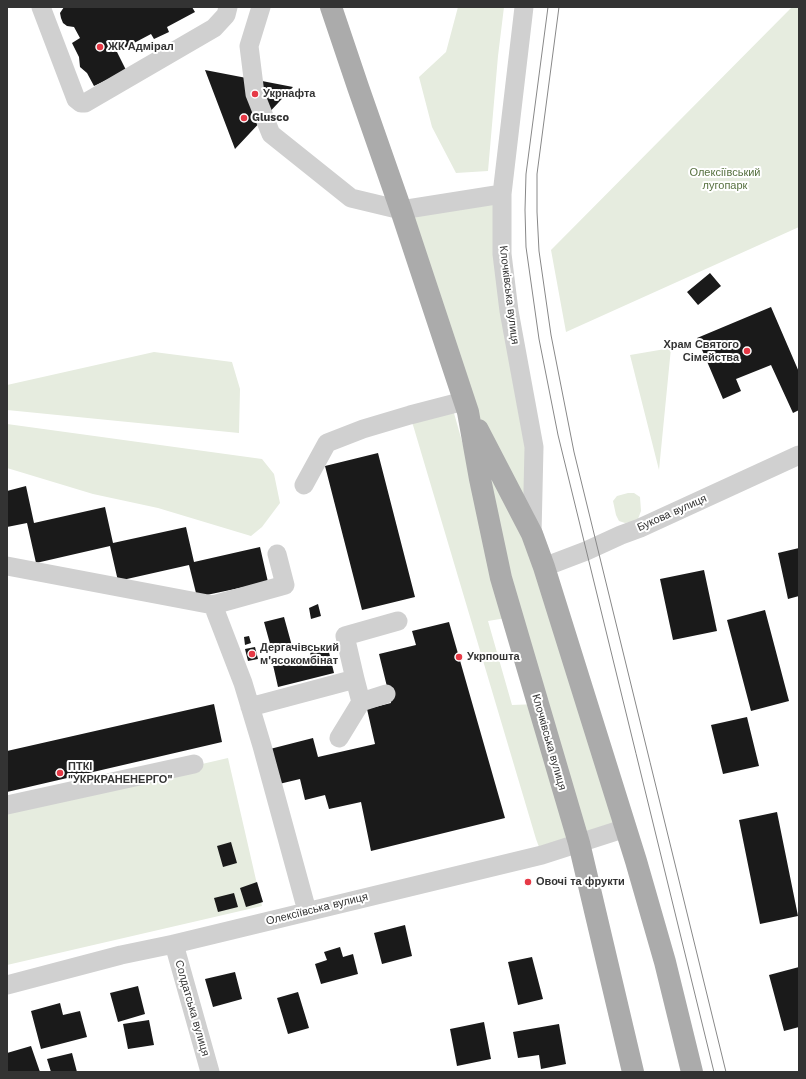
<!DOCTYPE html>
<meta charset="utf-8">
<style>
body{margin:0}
#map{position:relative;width:806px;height:1079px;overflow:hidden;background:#fff;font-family:"Work Sans",sans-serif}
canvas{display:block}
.frame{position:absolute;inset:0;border:8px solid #333;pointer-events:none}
</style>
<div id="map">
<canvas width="806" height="1079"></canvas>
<div class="frame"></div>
</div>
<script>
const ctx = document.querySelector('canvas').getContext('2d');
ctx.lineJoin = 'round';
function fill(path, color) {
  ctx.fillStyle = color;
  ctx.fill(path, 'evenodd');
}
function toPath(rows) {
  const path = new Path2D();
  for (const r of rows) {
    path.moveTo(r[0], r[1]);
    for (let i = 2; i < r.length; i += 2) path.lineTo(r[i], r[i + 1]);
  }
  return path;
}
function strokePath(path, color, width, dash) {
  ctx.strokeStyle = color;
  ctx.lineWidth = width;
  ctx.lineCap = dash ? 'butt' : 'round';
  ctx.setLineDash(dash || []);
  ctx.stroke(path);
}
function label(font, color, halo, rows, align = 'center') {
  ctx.font = font + ' "Work Sans",sans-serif';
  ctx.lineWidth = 4;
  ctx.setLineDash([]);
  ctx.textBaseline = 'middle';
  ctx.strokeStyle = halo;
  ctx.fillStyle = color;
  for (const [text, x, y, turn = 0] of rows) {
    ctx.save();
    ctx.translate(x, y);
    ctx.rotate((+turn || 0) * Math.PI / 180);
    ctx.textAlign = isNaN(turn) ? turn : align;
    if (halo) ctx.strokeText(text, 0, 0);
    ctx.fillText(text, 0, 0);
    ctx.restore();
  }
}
fill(toPath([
 [458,7,504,7,498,56,488,171,456,173,432,127,419,77,446,52],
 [792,7,799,7,799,227,566,332,551,250],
 [502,194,544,567,626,828,542,855,536,839,410,415,452,406,498,569,480,479,401,210],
 [512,617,538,704,512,705,488,621],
 [671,348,659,470,630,355],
 [154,352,232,362,240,389,239,433,7,410,7,385],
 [7,424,262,459,274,474,280,503,262,527,251,536,158,508,93,494,7,468],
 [628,493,634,493,640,497,641,511,638,519,631,522,625,523,619,521,616,515,613,501,617,496],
 [228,758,262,906,7,965,7,809]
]), '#e6ecdf');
fill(toPath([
 [64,7,80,7,81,8,84,7,192,7,195,12,167,27,169,32,154,39,151,34,117,52,128,74,119,74,94,86,87,73,80,67,79,57,72,43,80,38,74,27,67,26,63,23,61,18,60,13],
 [205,70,293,87,235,149],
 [710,273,721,286,698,305,687,292],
 [771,307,799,372,799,410,793,413,771,365,736,379,741,391,723,399,697,338],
 [378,453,415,597,362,610,325,466],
 [26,486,34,523,105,507,113,543,186,527,194,562,260,547,268,582,197,597,189,565,118,581,110,546,36,563,27,523,7,527,7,491],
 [799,548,799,596,788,599,778,553],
 [704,570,717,631,673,640,660,579],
 [318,604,321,616,311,619,309,608],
 [765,610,789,701,751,711,727,620],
 [284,617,292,646,272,651,264,622],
 [449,622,505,818,371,851,361,802,329,809,325,795,305,800,300,779,279,784,270,749,313,738,318,757,375,744,367,709,391,703,379,654,416,645,412,631],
 [249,636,251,643,245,645,244,637],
 [327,644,334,673,278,687,273,665,311,656,309,648],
 [255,647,258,659,248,661,245,649],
 [214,704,222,742,7,792,7,751],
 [747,717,759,766,723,774,711,725],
 [777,812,798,916,760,924,739,820],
 [231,842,237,863,223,867,217,846],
 [257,882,263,902,246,907,240,888],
 [234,893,238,907,218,912,214,898],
 [405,925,412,956,382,964,374,933],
 [340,947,343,957,353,954,358,974,321,984,315,964,327,960,324,952],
 [532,957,543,999,518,1005,508,962],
 [799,967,799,1027,784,1031,769,975],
 [235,972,242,999,213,1007,205,979],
 [138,986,145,1014,118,1022,110,993],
 [298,992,309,1028,288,1034,277,998],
 [60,1003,63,1015,80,1011,87,1037,41,1049,31,1011],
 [149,1020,154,1045,128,1049,123,1024],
 [484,1022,491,1059,457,1066,450,1029],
 [559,1024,566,1064,541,1069,539,1055,518,1058,513,1032],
 [31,1046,40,1072,7,1072,7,1053],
 [72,1053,77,1072,51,1072,47,1059]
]), '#1a1a1a');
strokePath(toPath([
 [41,7,76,99,81,103,85,103,214,28,226,15,228,7],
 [261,7,249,46,255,94,271,134,351,198,401,210,502,194],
 [524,7,502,194,502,254,509,311,534,447,532,534],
 [304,485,327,443,363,429,410,415,464,401],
 [7,566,213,605,243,683,262,746,307,911],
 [544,567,586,551,621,535,640,528,799,455],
 [213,605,285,585,277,554],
 [355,679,345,636,398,621],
 [250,707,355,679,361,702],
 [339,738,361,702,386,694],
 [7,805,194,764],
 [174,944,210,1072],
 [7,985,121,955,174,944,542,855,626,828]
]), '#d0d0d0', 19);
strokePath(toPath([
 [331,7,358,87,401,210,468,412,480,479,501,578,579,843,633,1072],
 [478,430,532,534,544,567,636,861,665,962,692,1072]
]), '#ababab', 22);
strokePath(toPath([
 [548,7,526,174,525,210,526,247,539,339,558,435,714,1072],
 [559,7,537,174,537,212,539,251,551,335,574,452,726,1072]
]), '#888', 1);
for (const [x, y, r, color] of [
 [100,47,4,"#e63946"],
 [255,94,4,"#e63946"],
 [244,118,4,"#e63946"],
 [747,351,4,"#e63946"],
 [252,654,4,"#e63946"],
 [459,657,4,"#e63946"],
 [60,773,4,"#e63946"],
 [528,882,4,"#e63946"]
]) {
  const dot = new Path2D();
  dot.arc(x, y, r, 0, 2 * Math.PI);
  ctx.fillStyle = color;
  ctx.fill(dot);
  strokePath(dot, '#fff', 1.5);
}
label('bold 11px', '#333', '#fff', [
 ["ЖК Адмірал",108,47],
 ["Укрнафта",263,94],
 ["Glusco",252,118],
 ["Храм Святого",739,345,"right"],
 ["Сімейства",739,358,"right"],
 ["Дергачівський",260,648],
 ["м'ясокомбінат",260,661],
 ["Укрпошта",467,657],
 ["ПТКІ",68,767],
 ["\"УКРКРАНЕНЕРГО\"",68,780],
 ["Овочі та фрукти",536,882]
], 'left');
label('11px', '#56703f', '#fff', [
 ["Олексіївський",725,173],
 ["лугопарк",725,186]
]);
label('11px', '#333', '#fff', [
 ["Клочківська вулиця",509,295,83],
 ["Букова вулиця",672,513,-24],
 ["Клочківська вулиця",549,742,74],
 ["Олексіївська вулиця",317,909,-14],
 ["Солдатська вулиця",192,1008,74]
]);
</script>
